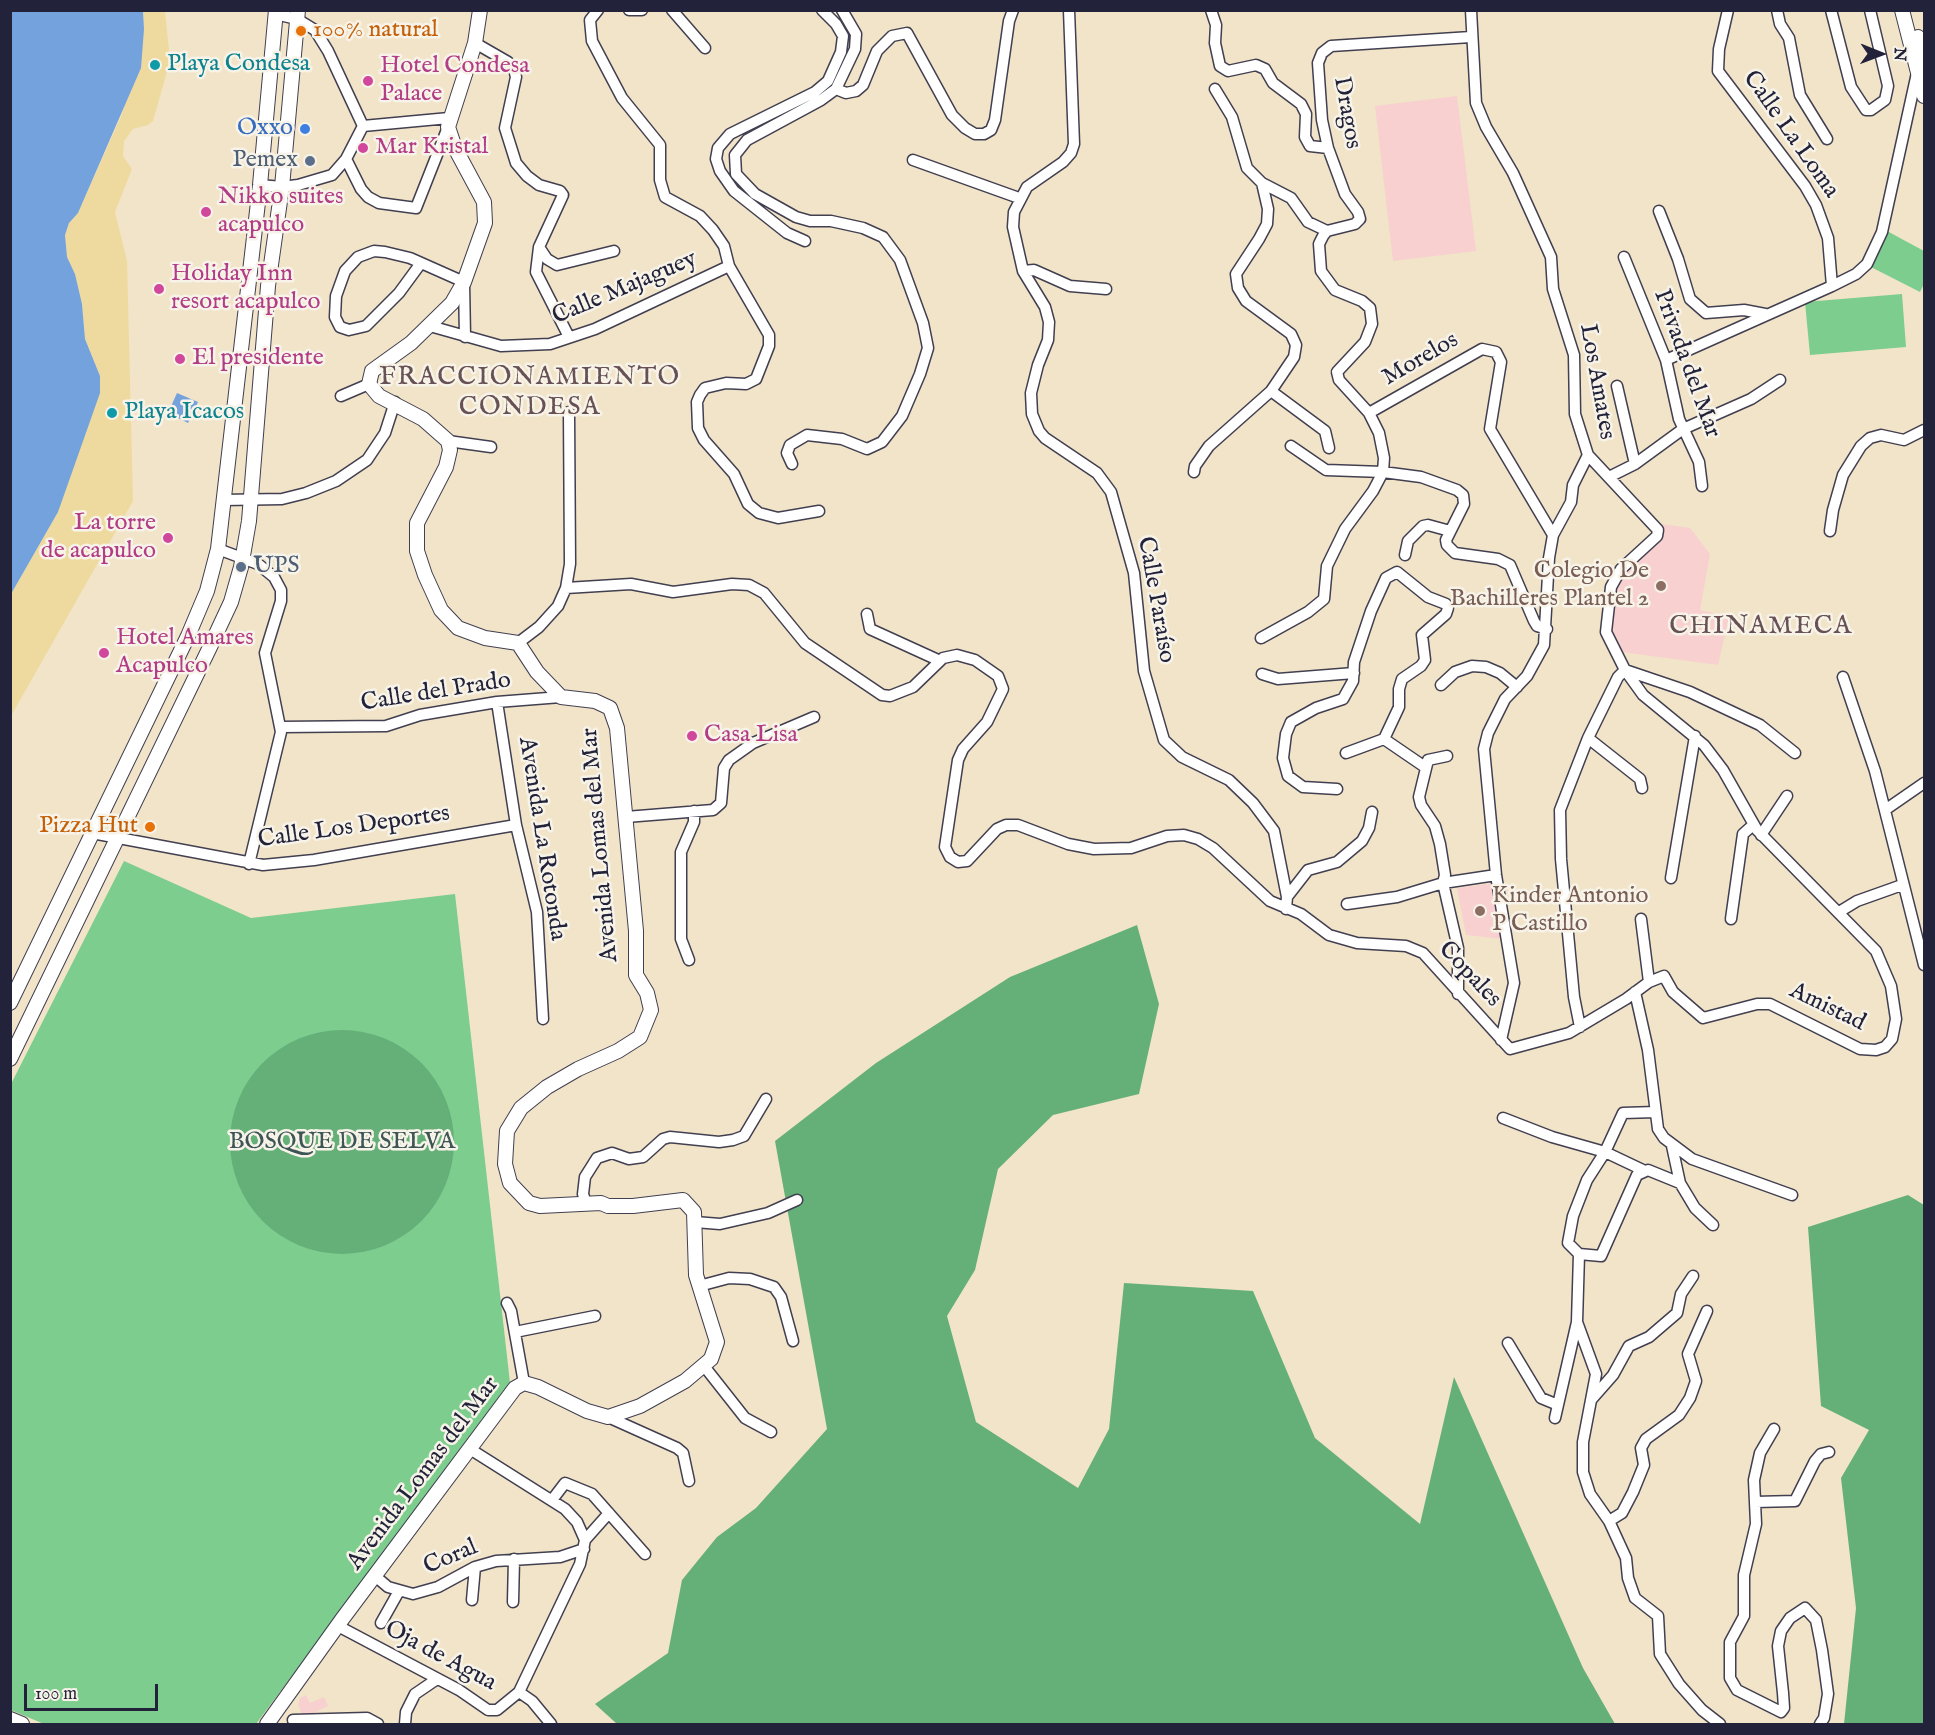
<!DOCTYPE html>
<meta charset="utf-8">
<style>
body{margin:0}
#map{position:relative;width:1935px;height:1735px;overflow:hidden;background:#f2e4c8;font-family:"IM FELL English",serif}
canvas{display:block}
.frame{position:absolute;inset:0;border:12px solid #22223b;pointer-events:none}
.north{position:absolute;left:1851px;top:24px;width:60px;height:60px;-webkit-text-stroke:4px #f7f3e8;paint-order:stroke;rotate:91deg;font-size:16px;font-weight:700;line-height:24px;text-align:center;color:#22223b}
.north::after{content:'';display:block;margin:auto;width:21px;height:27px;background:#22223b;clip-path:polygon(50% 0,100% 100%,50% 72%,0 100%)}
.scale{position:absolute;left:24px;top:1684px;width:134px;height:27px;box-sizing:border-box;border:3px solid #22223b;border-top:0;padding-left:8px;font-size:18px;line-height:21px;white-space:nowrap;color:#22223b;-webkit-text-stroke:4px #f7f3e8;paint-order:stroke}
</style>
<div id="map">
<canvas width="1935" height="1735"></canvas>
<div class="frame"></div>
<div class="north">N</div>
<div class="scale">100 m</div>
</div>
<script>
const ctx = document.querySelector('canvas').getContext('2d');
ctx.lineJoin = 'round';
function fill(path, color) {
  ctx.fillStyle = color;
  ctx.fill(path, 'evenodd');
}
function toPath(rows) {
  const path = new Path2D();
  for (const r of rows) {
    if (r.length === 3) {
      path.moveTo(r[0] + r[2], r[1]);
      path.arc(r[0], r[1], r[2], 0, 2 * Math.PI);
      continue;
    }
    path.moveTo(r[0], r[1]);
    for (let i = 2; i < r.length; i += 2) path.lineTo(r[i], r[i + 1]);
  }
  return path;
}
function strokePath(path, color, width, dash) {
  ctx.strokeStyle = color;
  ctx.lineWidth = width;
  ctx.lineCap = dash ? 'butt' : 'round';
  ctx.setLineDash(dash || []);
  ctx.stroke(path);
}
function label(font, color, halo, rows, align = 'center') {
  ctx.font = font + ' "IM FELL English",serif';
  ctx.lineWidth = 5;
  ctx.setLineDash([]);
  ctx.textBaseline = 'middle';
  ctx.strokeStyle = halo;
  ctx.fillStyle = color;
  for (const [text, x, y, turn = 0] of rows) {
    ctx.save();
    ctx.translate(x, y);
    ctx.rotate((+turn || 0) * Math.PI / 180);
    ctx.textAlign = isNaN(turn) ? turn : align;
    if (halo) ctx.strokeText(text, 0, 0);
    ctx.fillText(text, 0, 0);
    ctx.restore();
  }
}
fill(toPath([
 [1457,96,1476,251,1393,261,1375,106],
 [1662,524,1690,528,1710,554,1700,610,1729,617,1718,665,1622,652,1609,625,1613,602,1625,571,1659,540],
 [1494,883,1504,939,1466,935,1457,888],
 [306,1695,310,1703,324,1697,328,1706,304,1718,298,1705,300,1698]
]), '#f7d0cf');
fill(toPath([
 [1887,231,1924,251,1924,284,1920,292,1869,266],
 [1902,294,1906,347,1810,355,1805,302],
 [124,861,251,918,455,894,510,1383,256,1724,44,1724,11,1710,10,1086]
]), '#7ccd8e');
fill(toPath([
 [1137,925,1159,1004,1139,1094,1053,1115,998,1169,975,1270,947,1316,976,1422,1078,1488,1109,1429,1124,1283,1253,1291,1315,1438,1420,1524,1454,1377,1583,1668,1615,1724,617,1724,595,1704,668,1653,682,1580,717,1537,756,1508,827,1429,775,1141,876,1063,1010,977],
 [342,1142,112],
 [1908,1195,1924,1205,1924,1724,1844,1724,1856,1608,1841,1478,1869,1430,1821,1406,1808,1227]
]), '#65b079');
fill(toPath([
 [143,11,165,11,170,61,153,121,148,125,133,129,124,141,123,156,132,169,115,212,127,261,133,501,11,716,11,594,58,512,100,376,85,339,82,304,75,274,67,257,65,235,69,223,78,213,122,114,144,29]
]), '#eeda9e');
fill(toPath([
 [11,10,143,11,144,29,141,68,78,213,69,223,65,235,67,257,75,274,82,304,85,339,100,376,100,393,58,512,11,594],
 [177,393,198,402,188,423,168,413]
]), '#73a2dc');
const minor = toPath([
 [598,10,590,20,592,41,622,98,660,145,660,180,665,197,700,216,713,230,724,246,729,266,769,335,769,346,756,379,746,384,726,383,705,388,700,395,697,402,698,428,704,440,734,474,748,504,759,513,778,518,819,511],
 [629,10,642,10],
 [672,10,705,48],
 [1069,10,1074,144,1071,153,1063,162,1027,187,1014,212,1013,227,1023,271,1045,307,1049,322,1048,340,1038,365,1031,393,1032,414,1039,431,1045,438,1097,473,1111,492,1134,573,1144,671,1164,740,1182,757,1229,780,1253,803,1274,831,1287,897,1286,909],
 [1211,10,1216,25,1215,43,1220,66,1228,71,1256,65,1265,69,1273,83,1301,104,1306,114,1305,137,1310,146,1328,148],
 [1728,10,1719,49,1718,71,1805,186,1816,205,1828,238,1832,286],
 [1777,10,1780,24,1789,38,1800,95,1827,139],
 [1831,10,1851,87,1866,110,1871,110,1885,100,1888,86,1870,10],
 [475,43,508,62,514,69,516,77,505,128,516,163,527,176,539,185,560,191,563,195,539,247,536,272,569,337],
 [836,89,846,93,856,91,863,85,877,51,892,36,907,33,952,115,965,128,975,134,984,134,991,130,995,120,1009,21,1013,10],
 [363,126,449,118],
 [346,159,361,189,368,197,379,203,416,208,448,127],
 [913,160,1019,198],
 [1262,183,1291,198,1308,222,1327,231],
 [260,185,282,187,298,185,332,175,346,159,363,126,328,51,315,30,297,19,275,14],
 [1659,211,1678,259,1690,299,1706,313,1744,310,1765,314],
 [805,241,787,233,734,191,720,171,716,159,718,148,730,134,815,92,828,81,841,52,843,36,836,24,822,10],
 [539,247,547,259,557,265,614,251],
 [1624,257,1666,360,1679,419,1699,462,1702,486],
 [421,263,399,293,366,326,349,330,340,327,335,317,336,296,345,271,358,257,374,251,385,252,410,258,464,282,465,337],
 [1023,271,1034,270,1070,286,1106,289],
 [430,326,501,346,550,344,595,329,729,266],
 [1666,360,1832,286,1856,274,1867,264,1882,232,1917,73],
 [1617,386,1635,464],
 [1271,391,1325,431,1329,448],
 [341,396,369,384],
 [1369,413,1482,349,1496,352,1501,362,1490,429,1553,535],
 [448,441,491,447],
 [1291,446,1326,470,1383,472,1421,477,1457,490,1463,495,1464,504,1446,540,1447,545,1455,553,1498,559,1510,565,1534,621,1537,626,1547,629],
 [792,464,787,453,790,445,807,435,842,439,867,449,882,442,902,416,920,374,928,348,923,323,900,260,883,237,863,228,831,221,810,221,796,217,755,194,736,174,735,155,747,140,821,100,836,89,855,49,856,34,842,10],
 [1194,472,1195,466,1209,446,1271,391,1294,357,1296,345,1291,334,1246,301,1238,288,1236,274,1259,239,1267,224,1268,209,1262,183,1247,168,1232,117,1215,89],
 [1609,477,1635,464,1683,429,1751,399,1780,380],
 [223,500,282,499,306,493,336,481,367,460,385,433,395,402],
 [1830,531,1833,510,1843,475,1861,446,1870,438,1881,435,1904,440,1924,430],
 [218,549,258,564,274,577,281,590,281,601,265,653,281,732,249,864],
 [1405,555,1408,541,1423,526,1428,525,1450,531],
 [566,588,631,584,673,592,732,584,749,585,764,593,805,643,882,695,890,696,913,687,943,658,957,655,975,660,998,676,1003,689,987,722,963,749,958,760,945,847,950,857,958,862,967,861,997,829,1006,825,1018,825,1068,844,1094,849,1131,848,1167,836,1184,835,1198,839,1213,848,1270,901,1301,914,1329,935,1357,943,1406,946,1423,953,1510,1049,1569,1033,1626,999,1649,982,1664,976,1673,992,1703,1018,1757,1004,1770,1004,1860,1049,1876,1050,1885,1047,1892,1039,1896,1019,1891,986,1876,951,1757,830,1723,770,1704,745,1643,695,1625,670,1606,632,1611,587,1621,569,1657,536,1658,530,1588,455,1575,414,1574,355,1553,289,1551,257,1513,173,1486,127,1476,103,1471,10],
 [867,614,870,629,938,660],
 [1261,638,1308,612,1324,599,1327,566,1345,529,1373,491,1383,472,1384,458,1379,433,1369,413,1339,380,1337,372,1365,342,1372,324,1370,308,1362,301,1335,290,1321,271,1319,244,1323,236,1327,231,1355,224,1360,219,1358,212,1345,194,1328,148,1322,120,1318,63,1322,53,1331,46,1471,37],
 [518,643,539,627,558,606,566,588,570,564,569,412],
 [1625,670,1690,692,1760,725,1795,753],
 [1262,674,1278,679,1354,673],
 [1843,677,1875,771,1924,965],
 [1441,685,1455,672,1472,666,1486,667,1500,673,1517,687],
 [497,702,516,825,537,912,543,1019],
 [281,727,386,726,420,715,497,702,561,697],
 [1588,738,1640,779,1642,788],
 [1384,739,1425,767],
 [1346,753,1384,739],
 [1447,756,1428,760,1419,797,1421,805,1435,826,1440,844,1445,875,1443,883,1458,948,1458,994],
 [1337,789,1303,787,1288,776,1283,758,1286,734,1291,722,1316,708,1343,699,1353,681,1354,662,1371,611,1386,578,1397,572,1428,597,1446,604,1448,608,1446,614,1422,635,1425,660,1421,666,1402,679,1399,689,1399,707,1384,739],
 [1885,810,1924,783],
 [626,817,713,810,721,803,724,768,729,760,753,743,814,717],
 [92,833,263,865,314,860,516,825],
 [1761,835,1787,796],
 [1671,878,1695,736],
 [1287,897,1308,870,1337,862,1362,841,1369,828,1372,812],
 [1347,904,1397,897,1443,883,1496,875],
 [1839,912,1857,901,1902,885],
 [1641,919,1649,982],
 [1731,919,1743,834,1753,825],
 [689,960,681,939,681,852,694,822,694,811],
 [1635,992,1648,1050,1658,1129,1664,1138,1692,1159,1792,1195],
 [1580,1027,1574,997,1561,859,1560,810,1588,738,1618,677,1625,670],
 [1501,1040,1514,983,1496,875,1484,749,1488,733,1505,699,1527,676,1544,645,1549,558,1553,535,1571,502,1573,485,1588,455],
 [1656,1112,1623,1113,1605,1152,1587,1180,1573,1216,1568,1243,1579,1254,1601,1256,1637,1175,1648,1170,1680,1183],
 [1503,1118,1552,1137,1605,1152,1645,1171],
 [1672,1146,1680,1183,1695,1208,1713,1225],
 [586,1203,583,1194,585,1177,597,1158,612,1153,629,1159,643,1157,663,1139,670,1137,719,1142,733,1140,744,1136,766,1099],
 [695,1222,720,1224,768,1213,797,1200],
 [1579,1254,1577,1322,1596,1374,1583,1442,1583,1472,1590,1494,1609,1521,1626,1558,1628,1578,1635,1598,1658,1616,1660,1654,1679,1684,1702,1710,1720,1724],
 [699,1286,729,1278,750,1279,774,1287,781,1297,793,1341],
 [507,1303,511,1311,524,1383],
 [515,1332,595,1316],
 [1508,1343,1541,1398,1558,1405],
 [704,1366,745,1418,771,1432],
 [1591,1400,1613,1375,1629,1346,1649,1337,1677,1313,1681,1294,1693,1276],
 [608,1417,677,1448,683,1453,689,1481],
 [1555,1418,1577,1322],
 [552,1500,565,1483,592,1494,645,1554],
 [1755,1502,1754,1480,1760,1453,1774,1429],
 [1609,1521,1622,1513,1633,1492,1644,1465,1641,1448,1646,1439,1679,1415,1690,1398,1696,1381,1688,1354,1707,1311],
 [585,1540,609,1513],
 [375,1576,388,1587,413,1594,438,1587,475,1567,496,1561,560,1557,584,1549],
 [472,1600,475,1567],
 [513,1602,514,1559],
 [381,1623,399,1591],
 [338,1626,459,1690,488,1710,497,1710,519,1692,580,1564,585,1540,577,1522,565,1509,470,1449],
 [519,1692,532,1701,551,1724],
 [293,1720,367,1718,378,1724],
 [405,1724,406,1712,415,1694,437,1679],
 [1820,1724,1824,1718,1828,1694,1822,1650,1816,1620,1805,1608,1790,1618,1781,1631,1778,1646,1783,1693,1784,1708,1781,1712,1737,1690,1730,1678,1730,1642,1744,1616,1744,1575,1756,1524,1755,1502,1795,1501,1815,1461,1821,1454,1829,1452]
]);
const major = toPath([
 [1902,10,1924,96],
 [1918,37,1924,61],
 [10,1003,188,636,207,591,218,549,260,185,276,10],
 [10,1059,210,647,231,602,241,567,249,521,268,286,282,187,298,10],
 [10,1719,22,1724],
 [267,1724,343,1618,515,1388,524,1383,538,1387,587,1411,608,1417,640,1406,685,1381,711,1359,717,1342,696,1275,694,1212,683,1200,633,1206,608,1206,601,1203,540,1206,529,1203,510,1183,505,1164,507,1131,521,1108,547,1087,578,1069,618,1051,640,1037,651,1010,647,993,636,975,636,931,617,728,610,708,595,701,561,697,537,672,518,643,485,638,458,628,441,610,425,575,417,551,417,523,446,467,450,450,448,441,423,419,379,396,369,384,372,371,411,343,452,303,464,282,485,223,484,202,455,148,448,127,475,43,480,10]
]);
strokePath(minor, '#413f50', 13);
strokePath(major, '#413f50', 16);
strokePath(minor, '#fff', 10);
strokePath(major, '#fff', 14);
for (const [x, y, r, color] of [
 [301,31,6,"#e8710a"],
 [155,65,6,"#0f9aa8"],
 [368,81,6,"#d1479c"],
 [305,129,6,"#3f7fe0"],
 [363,148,6,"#d1479c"],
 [310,161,6,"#5c6f8a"],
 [206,212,6,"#d1479c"],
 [159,289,6,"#d1479c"],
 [180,359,6,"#d1479c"],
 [112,413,6,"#0f9aa8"],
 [168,538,6,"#d1479c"],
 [241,567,6,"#5c6f8a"],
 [1661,586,6,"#8d6e63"],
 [104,653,6,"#d1479c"],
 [692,736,6,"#d1479c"],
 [150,827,6,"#e8710a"],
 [1480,911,6,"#8d6e63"]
]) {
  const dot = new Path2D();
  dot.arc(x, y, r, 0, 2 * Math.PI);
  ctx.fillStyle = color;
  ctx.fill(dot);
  strokePath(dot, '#f7f3e8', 2);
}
label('24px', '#c56008', '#f7f3e8', [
 ["100% natural",313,31],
 ["Pizza Hut",138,827,"right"]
], 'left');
label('24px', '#0d838f', '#f7f3e8', [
 ["Playa Condesa",167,65],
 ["Playa Icacos",124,413]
], 'left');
label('24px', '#b23c85', '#f7f3e8', [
 ["Hotel Condesa",380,67],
 ["Palace",380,95],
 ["Mar Kristal",375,148],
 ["Nikko suites",218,198],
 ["acapulco",218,226],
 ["Holiday Inn",171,275],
 ["resort acapulco",171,303],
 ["El presidente",192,359],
 ["La torre",156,524,"right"],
 ["de acapulco",156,552,"right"],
 ["Hotel Amares",116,639],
 ["Acapulco",116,667],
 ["Casa Lisa",704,736]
], 'left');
label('24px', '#22223b', '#f7f3e8', [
 ["Dragos",1346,113,80],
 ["Calle La Loma",1790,135,55],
 ["Calle Majaguey",625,289,-23],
 ["Morelos",1421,360,-30],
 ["Privada del Mar",1686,364,70],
 ["Los Amates",1596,382,80],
 ["Calle Paraíso",1155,600,80],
 ["Calle del Prado",436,693,-9],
 ["Calle Los Deportes",354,828,-8],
 ["Avenida La Rotonda",541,839,81],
 ["Avenida Lomas del Mar",601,845,-95],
 ["Copales",1469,975,47],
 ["Amistad",1827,1008,26],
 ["Avenida Lomas del Mar",424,1474,-53],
 ["Coral",451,1558,-23],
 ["Oja de Agua",440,1657,28]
]);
label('24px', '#366cbe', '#f7f3e8', [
 ["Oxxo",293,129]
], 'right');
label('24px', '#4e5e75', '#f7f3e8', [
 ["Pemex",298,161],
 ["UPS",253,567,"left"]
], 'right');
label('24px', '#785e54', '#f7f3e8', [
 ["Colegio De",1649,572],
 ["Bachilleres Plantel 2",1649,600],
 ["Kinder Antonio",1492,897,"left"],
 ["P Castillo",1492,925,"left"]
], 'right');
label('24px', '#3d5554', '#f7f3e8', [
 ["BOSQUE DE SELVA",342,1143]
]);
ctx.letterSpacing = '1.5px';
label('26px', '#685154', '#f7f3e8', [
 ["FRACCIONAMIENTO",530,379],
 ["CONDESA",530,409],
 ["CHINAMECA",1761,628]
]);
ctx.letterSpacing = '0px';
</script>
